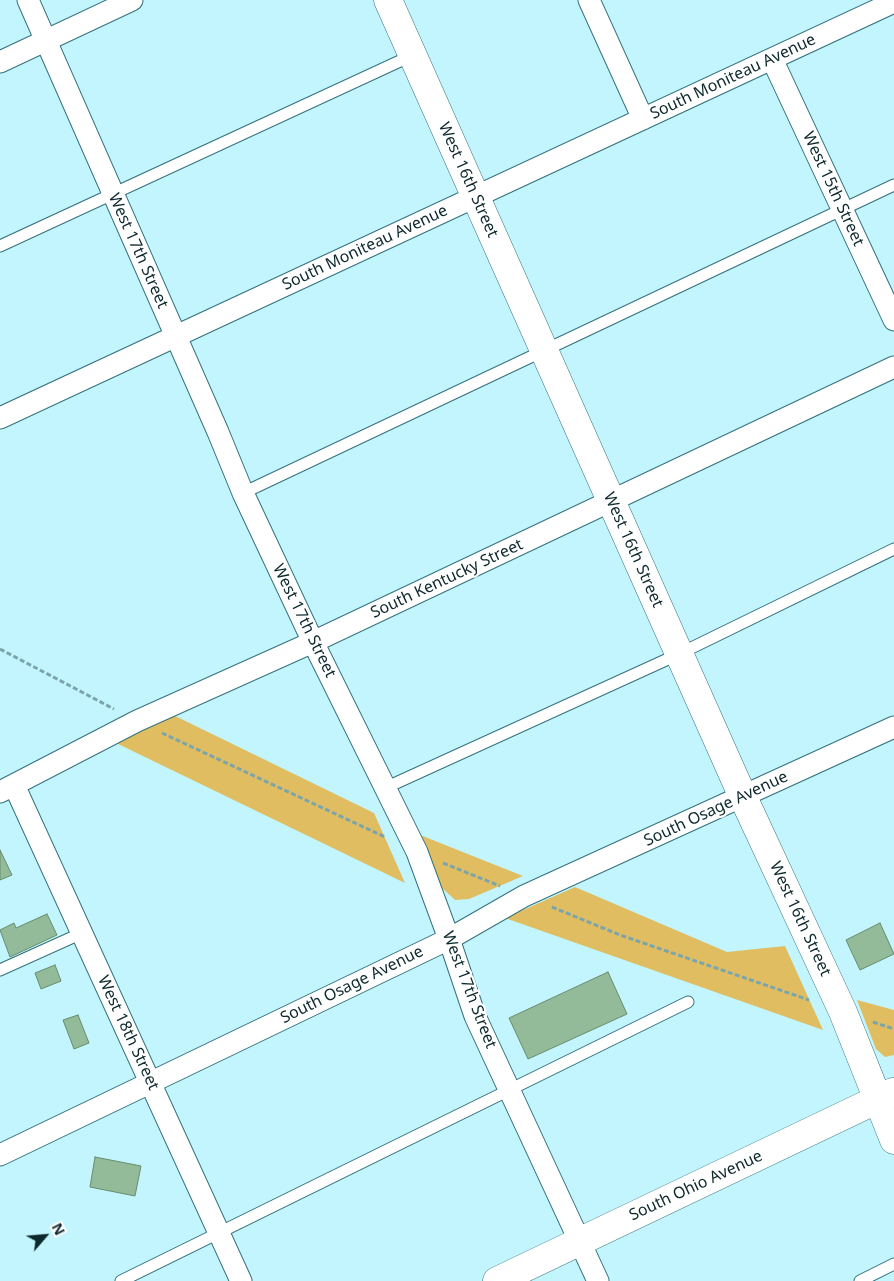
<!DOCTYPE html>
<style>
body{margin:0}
#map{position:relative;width:894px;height:1281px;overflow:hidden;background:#c2f5fd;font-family:"Noto Sans",sans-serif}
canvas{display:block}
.north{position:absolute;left:20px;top:1211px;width:50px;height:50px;-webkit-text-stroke:4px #fff;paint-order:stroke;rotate:63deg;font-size:14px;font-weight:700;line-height:20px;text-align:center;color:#0e292d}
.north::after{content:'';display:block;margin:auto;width:18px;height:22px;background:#0e292d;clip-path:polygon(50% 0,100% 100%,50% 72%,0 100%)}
</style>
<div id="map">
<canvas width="894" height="1281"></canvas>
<div class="north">N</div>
</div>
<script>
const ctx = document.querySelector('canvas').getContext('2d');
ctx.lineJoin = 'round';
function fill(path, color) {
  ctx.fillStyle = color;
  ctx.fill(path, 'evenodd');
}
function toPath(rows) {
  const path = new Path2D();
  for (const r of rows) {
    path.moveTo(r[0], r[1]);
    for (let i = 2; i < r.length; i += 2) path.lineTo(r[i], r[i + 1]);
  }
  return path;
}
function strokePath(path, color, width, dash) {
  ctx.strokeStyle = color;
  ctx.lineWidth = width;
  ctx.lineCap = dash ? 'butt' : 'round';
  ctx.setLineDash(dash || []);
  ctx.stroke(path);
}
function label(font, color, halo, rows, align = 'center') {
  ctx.font = font + ' "Noto Sans",sans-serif';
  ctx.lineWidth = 4.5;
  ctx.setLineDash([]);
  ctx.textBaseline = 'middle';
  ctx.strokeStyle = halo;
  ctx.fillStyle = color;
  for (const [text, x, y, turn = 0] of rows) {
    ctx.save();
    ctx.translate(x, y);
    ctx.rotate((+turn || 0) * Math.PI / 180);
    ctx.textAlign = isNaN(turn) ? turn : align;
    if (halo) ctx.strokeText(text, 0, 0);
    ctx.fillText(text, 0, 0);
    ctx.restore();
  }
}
fill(toPath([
 [169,713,374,813,405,883,114,742],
 [415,833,523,876,469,899,455,900,441,887],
 [575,887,727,952,785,946,823,1030,505,918],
 [857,1000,894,1010,894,1055,885,1057,876,1049]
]), '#e0bd61');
const building = toPath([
 [0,850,12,875,0,880,0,850],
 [47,914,57,935,10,957,0,930,14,923,16,928,47,914],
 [880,923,894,954,860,970,846,940,880,923],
 [55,965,61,981,41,989,35,973,55,965],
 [608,972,627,1014,528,1059,509,1018,608,972],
 [78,1015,89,1043,74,1049,63,1020,78,1015],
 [95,1157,141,1166,135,1196,90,1187,95,1157]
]);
fill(building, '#93bb99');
strokePath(building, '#668c6c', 1);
const lane = toPath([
 [0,246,413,55],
 [243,493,894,185],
 [385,788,679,654,894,549],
 [0,970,82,933],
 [121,1281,688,1002],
 [860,1281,894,1264]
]);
const street = toPath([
 [28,0,218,432,243,493,313,642,417,852,449,939,475,1016,598,1281],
 [589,0,643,119],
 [772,59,894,320],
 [0,62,132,0],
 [0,418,894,2],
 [14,785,241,1281],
 [0,792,137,721,313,642,894,367],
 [0,1155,449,939,524,896,894,727]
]);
const secondary = toPath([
 [388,0,743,797,843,1012,894,1140],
 [497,1281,893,1092]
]);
strokePath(lane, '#34727c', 13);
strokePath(street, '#34727c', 23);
strokePath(secondary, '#34727c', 29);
strokePath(toPath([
 [0,649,114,709],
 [162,733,385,837],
 [443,863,500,886],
 [552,907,620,935,809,1000],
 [873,1022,894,1029]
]), '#7ba5ab', 3, [5, 2.5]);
strokePath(lane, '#fff', 11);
strokePath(street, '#fff', 21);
strokePath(secondary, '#fff', 28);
label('16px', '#0e292d', '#fff', [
 ["South Moniteau Avenue",733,77,-25],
 ["West 16th Street",468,180,66],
 ["West 15th Street",833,189,65],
 ["South Moniteau Avenue",365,248,-25],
 ["West 17th Street",138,251,66],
 ["West 16th Street",633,550,66],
 ["South Kentucky Street",447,579,-25],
 ["West 17th Street",304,621,64],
 ["South Osage Avenue",716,809,-25],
 ["West 16th Street",800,919,65],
 ["South Osage Avenue",352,985,-26],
 ["West 17th Street",469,990,69],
 ["West 18th Street",128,1033,65],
 ["South Ohio Avenue",696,1186,-25]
]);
</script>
